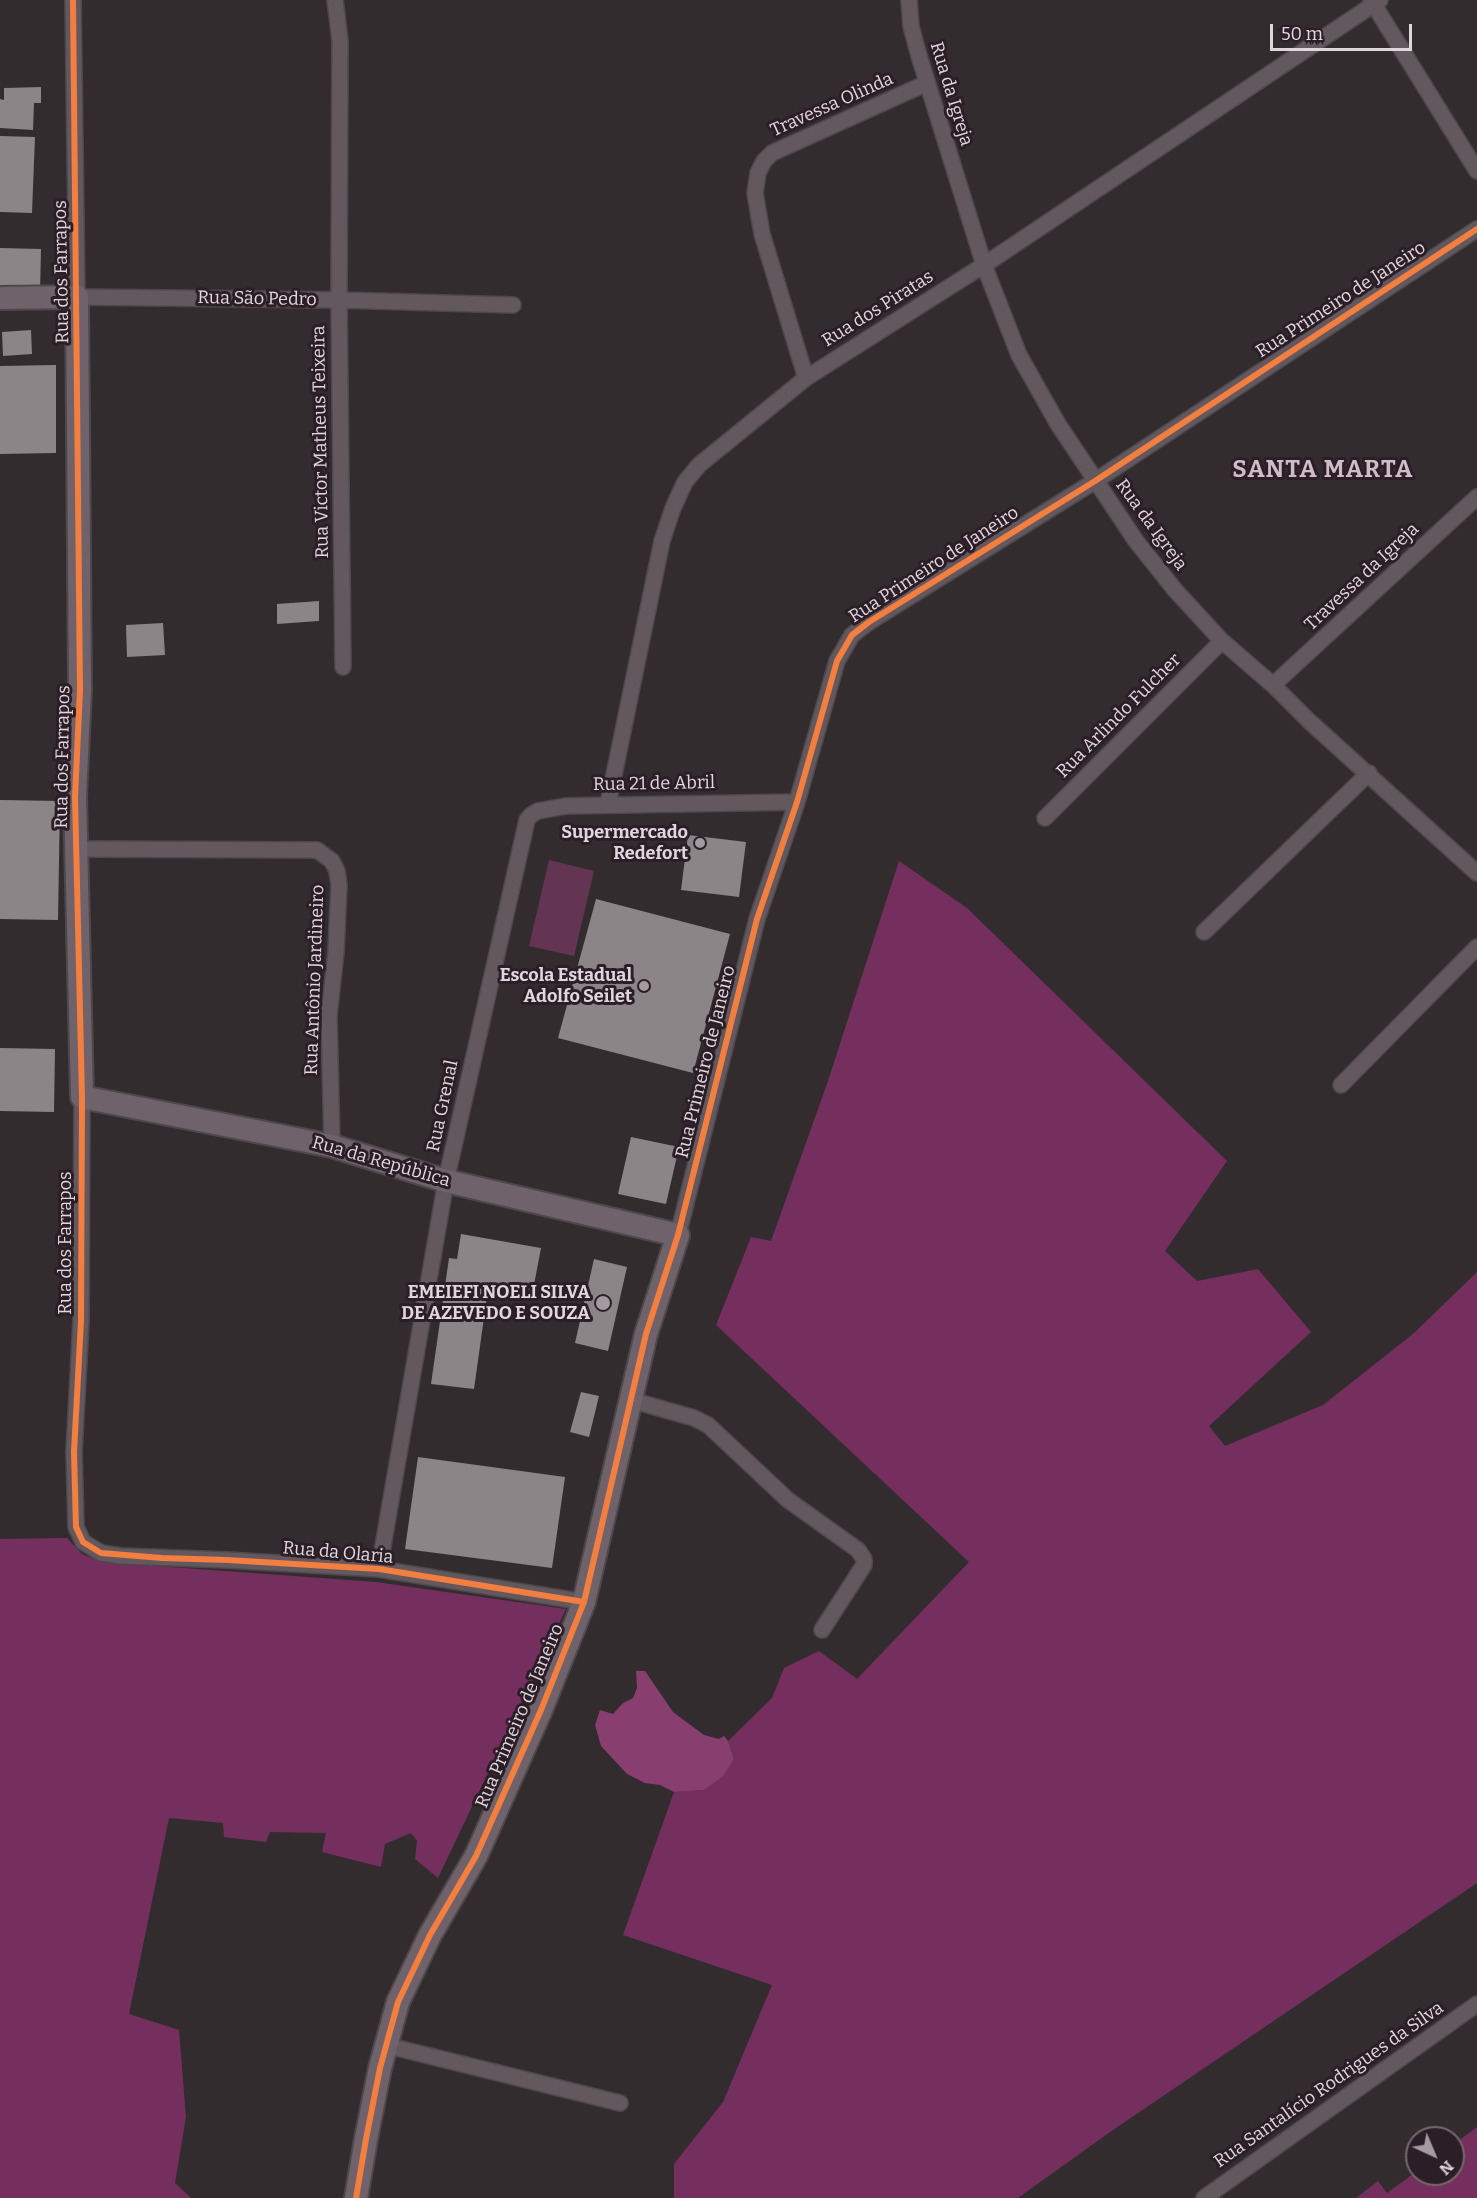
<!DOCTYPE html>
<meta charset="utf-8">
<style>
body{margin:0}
#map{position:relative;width:1477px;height:2198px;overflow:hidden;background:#322c2f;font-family:Bitter,serif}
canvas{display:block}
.north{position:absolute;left:1405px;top:2126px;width:60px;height:60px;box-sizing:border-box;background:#2c1e27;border:2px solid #74686f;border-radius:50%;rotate:136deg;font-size:16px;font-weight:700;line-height:24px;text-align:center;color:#e0d7dc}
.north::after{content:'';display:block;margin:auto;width:21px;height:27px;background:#a39b9f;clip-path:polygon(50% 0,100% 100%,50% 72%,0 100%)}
.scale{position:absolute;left:1270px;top:24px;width:142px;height:27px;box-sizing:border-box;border:3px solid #e0d7dc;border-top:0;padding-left:8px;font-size:18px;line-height:21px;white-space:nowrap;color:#e0d7dc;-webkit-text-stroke:4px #2c1e27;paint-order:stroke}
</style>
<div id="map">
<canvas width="1477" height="2198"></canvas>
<div class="north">N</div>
<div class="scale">50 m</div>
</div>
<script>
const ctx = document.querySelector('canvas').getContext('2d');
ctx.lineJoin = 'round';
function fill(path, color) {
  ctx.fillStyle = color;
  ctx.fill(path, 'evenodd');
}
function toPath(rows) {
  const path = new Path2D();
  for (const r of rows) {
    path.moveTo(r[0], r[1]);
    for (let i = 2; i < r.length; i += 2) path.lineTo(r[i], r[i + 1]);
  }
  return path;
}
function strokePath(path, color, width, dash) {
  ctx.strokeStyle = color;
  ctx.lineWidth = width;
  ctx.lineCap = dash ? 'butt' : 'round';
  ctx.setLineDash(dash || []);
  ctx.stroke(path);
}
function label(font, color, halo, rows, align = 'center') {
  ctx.font = font + ' Bitter,serif';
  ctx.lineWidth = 6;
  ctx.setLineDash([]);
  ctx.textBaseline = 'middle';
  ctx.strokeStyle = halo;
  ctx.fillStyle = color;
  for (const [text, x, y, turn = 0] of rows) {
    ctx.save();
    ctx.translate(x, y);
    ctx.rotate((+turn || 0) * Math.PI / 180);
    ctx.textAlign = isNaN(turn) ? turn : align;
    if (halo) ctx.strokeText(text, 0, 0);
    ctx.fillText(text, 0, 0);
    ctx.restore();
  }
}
fill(toPath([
 [549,860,594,871,574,956,529,946]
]), '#643553');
fill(toPath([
 [899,861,967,908,1227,1161,1165,1251,1197,1281,1258,1269,1311,1332,1209,1426,1225,1446,1323,1405,1413,1334,1477,1272,1477,1883,1110,2132,1018,2198,674,2198,674,2164,723,2102,772,1985,623,1935,674,1792,704,1790,734,1759,728,1741,772,1698,784,1668,819,1651,857,1679,969,1562,716,1325,751,1237,771,1241,828,1081],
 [67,1538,82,1554,102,1562,376,1582,566,1609,438,1878,415,1859,417,1841,411,1833,385,1844,381,1867,322,1852,326,1833,270,1832,266,1842,224,1837,223,1823,169,1818,129,2014,179,2030,186,2117,175,2183,191,2198,0,2198,0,1539],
 [1477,2127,1477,2198,1356,2198,1378,2181,1387,2193,1417,2171,1417,2174,1453,2174,1453,2145]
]), '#752f5e');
fill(toPath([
 [636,1671,645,1671,673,1712,704,1735,719,1739,724,1736,728,1741,734,1759,723,1776,704,1790,674,1792,660,1785,645,1783,627,1774,601,1746,595,1725,600,1710,613,1714,623,1703,633,1698,637,1688]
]), '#883e6f');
fill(toPath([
 [41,87,41,103,34,103,33,130,0,128,0,99,4,100,4,88],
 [0,136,35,137,32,213,0,212],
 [0,248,41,249,40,294,0,293],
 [31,330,32,354,3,356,2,332],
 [56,365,56,453,0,454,0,366],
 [319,601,319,621,277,624,277,604],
 [163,623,165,655,127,657,126,625],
 [0,800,60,801,58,920,0,919],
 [688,835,746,842,739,897,681,890],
 [596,899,730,934,693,1073,558,1038],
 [0,1048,55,1049,54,1112,0,1111],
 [631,1137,679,1147,666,1204,618,1194],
 [461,1234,541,1248,533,1290,489,1282,474,1389,431,1384,449,1258,457,1259],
 [594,1259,627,1267,608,1351,575,1343],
 [581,1392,599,1396,589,1437,570,1432],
 [418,1457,565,1477,552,1568,405,1549]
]), '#8b8588');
const street = toPath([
 [73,0,77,297,339,300,513,305],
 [335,0,340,41,339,300,343,667],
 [909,0,911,26,919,56,984,265,1019,355,1058,424,1136,541,1175,590,1222,641,1273,685,1309,721,1477,873],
 [1371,0,1477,171],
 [806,378,762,234,755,193,758,173,764,161,772,153,927,83],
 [1273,685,1477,497],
 [608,804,662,541,673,508,685,482,699,465,806,378,984,265,1380,0],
 [1045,818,1222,641],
 [76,849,317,850,332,861,337,871,339,885,336,952,329,1015,332,1146],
 [1204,932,1369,773],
 [1341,1085,1477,947],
 [82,1097,81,1321,74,1452,76,1527,83,1542,101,1553,121,1556,227,1560,379,1569,584,1602],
 [678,1235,757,919,797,802,837,661,852,635,869,622,1095,481,1477,229],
 [631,1400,694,1418,708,1425,788,1500,858,1550,864,1559,864,1565,822,1630],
 [379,1569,446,1181,527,820,531,815,538,811,566,806,797,802],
 [385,2045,620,2103],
 [1204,2198,1477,2004]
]);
const secondary = toPath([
 [0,298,77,297,80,690,75,797,82,1097,332,1146,446,1181,678,1235,646,1334,584,1602,541,1710,476,1856,430,1935,398,2002,380,2068,366,2139,356,2198]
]);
strokePath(street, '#4d484b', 18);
strokePath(secondary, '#4d484b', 26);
strokePath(street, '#64585f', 15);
strokePath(secondary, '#70626a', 22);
strokePath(toPath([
 [73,0,80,690,75,797,82,1097,81,1321,74,1452,76,1527,83,1542,101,1553,162,1558,227,1560,379,1569,584,1602],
 [356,2198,366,2139,380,2068,398,2002,430,1935,476,1856,541,1710,584,1602,646,1334,678,1235,757,919,797,802,837,661,852,635,869,622,1095,481,1477,229]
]), '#f27e40', 6);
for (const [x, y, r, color] of [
 [700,843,6,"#a39b9f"],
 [644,986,6,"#a39b9f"],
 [603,1303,8,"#a39b9f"]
]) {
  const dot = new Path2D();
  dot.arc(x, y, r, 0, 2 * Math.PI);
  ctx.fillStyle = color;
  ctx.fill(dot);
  strokePath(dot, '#2c1e27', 2);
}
label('18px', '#e0d7dc', '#2c1e27', [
 ["Rua da Igreja",951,94,73],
 ["Travessa Olinda",832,105,-24],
 ["Rua dos Farrapos",62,272,-91],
 ["Rua São Pedro",257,299,1],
 ["Rua Primeiro de Janeiro",1341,300,-33],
 ["Rua dos Piratas",878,309,-32],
 ["Rua Victor Matheus Teixeira",321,442,-91],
 ["Rua da Igreja",1151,525,54],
 ["Rua Primeiro de Janeiro",934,565,-33],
 ["Travessa da Igreja",1362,577,-43],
 ["Rua Arlindo Fulcher",1119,716,-45],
 ["Rua dos Farrapos",63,757,-89],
 ["Rua 21 de Abril",654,784,-1],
 ["Rua Antônio Jardineiro",315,980,-88],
 ["Rua Primeiro de Janeiro",706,1062,-76],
 ["Rua Grenal",443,1106,-78],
 ["Rua da República",381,1162,16],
 ["Rua dos Farrapos",66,1243,-90],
 ["Rua da Olaria",338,1553,5],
 ["Rua Primeiro de Janeiro",520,1716,-67],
 ["Rua Santalício Rodrigues da Silva",1329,2085,-35]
]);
label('bold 18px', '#e0d7dc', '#2c1e27', [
 ["Supermercado",688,833],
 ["Redefort",688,854],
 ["Escola Estadual",632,976],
 ["Adolfo Seilet",632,997],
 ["EMEIEFI NOELI SILVA",590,1293],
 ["DE AZEVEDO E SOUZA",590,1314]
], 'right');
ctx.letterSpacing = '1.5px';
label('bold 24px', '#cfbcc7', '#2c1e27', [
 ["SANTA MARTA",1323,470]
]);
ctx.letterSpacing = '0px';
</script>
